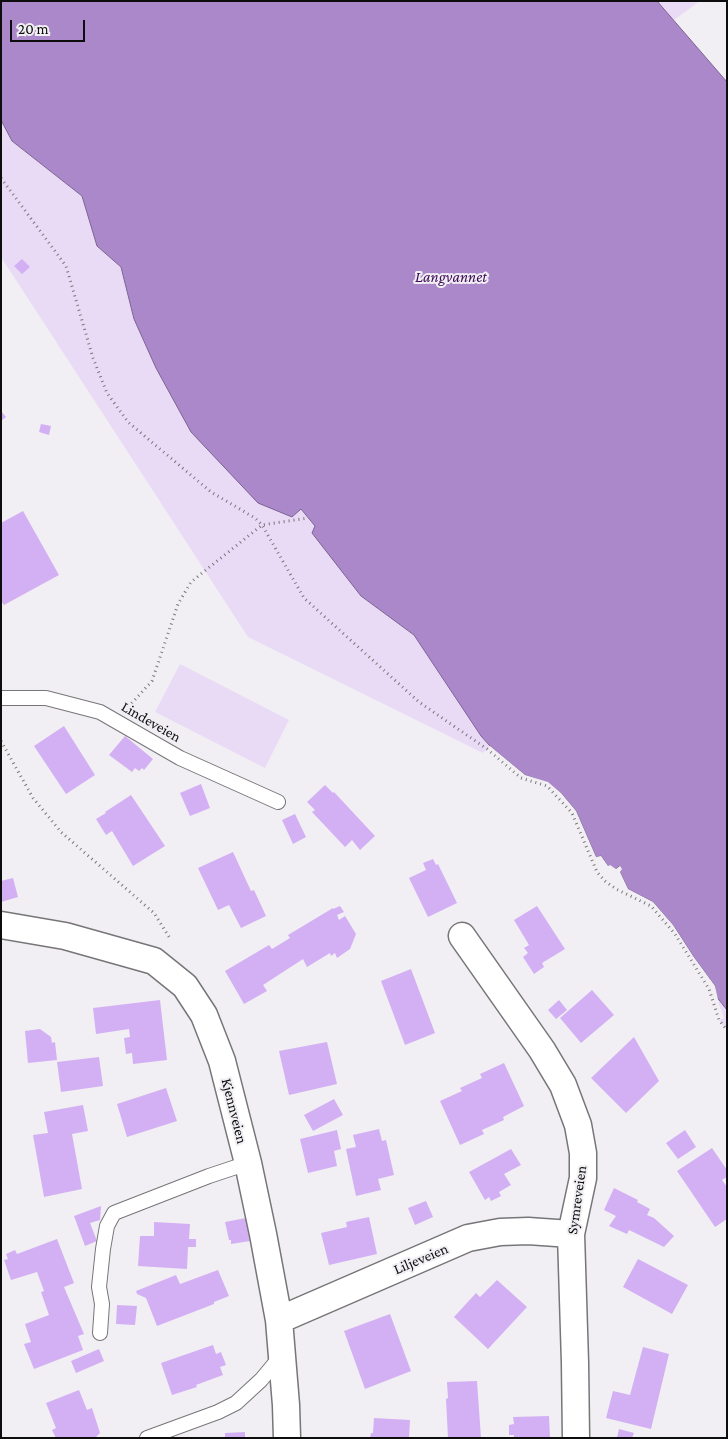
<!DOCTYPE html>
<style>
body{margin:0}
#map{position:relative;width:728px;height:1439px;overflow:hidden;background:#f1eff3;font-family:"Crimson Pro",serif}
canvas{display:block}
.frame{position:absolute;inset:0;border:2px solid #0d0d0e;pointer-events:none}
.scale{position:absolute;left:10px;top:20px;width:75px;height:22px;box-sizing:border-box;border:2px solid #0d0d0e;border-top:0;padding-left:6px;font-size:15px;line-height:18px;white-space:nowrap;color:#0d0d0e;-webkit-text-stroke:4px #f1eff3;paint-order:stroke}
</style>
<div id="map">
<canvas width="728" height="1439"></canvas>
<div class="frame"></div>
<div class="scale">20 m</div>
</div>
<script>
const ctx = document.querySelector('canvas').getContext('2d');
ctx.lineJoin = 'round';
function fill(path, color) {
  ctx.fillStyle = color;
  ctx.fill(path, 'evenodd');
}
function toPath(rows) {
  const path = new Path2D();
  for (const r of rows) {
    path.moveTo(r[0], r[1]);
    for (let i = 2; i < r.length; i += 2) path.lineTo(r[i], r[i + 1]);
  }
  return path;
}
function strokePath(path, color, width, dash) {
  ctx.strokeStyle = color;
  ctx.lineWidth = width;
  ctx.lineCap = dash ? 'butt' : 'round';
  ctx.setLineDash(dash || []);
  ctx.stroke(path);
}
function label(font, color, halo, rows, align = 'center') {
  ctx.font = font + ' "Crimson Pro",serif';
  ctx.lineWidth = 4;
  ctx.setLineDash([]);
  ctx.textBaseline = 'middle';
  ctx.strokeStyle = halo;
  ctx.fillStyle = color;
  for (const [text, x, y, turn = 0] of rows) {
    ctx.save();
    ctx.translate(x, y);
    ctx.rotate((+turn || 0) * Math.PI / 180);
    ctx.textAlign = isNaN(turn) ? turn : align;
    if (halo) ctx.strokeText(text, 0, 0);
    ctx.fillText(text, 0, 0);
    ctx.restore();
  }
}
fill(toPath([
 [657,1,700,1,674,20],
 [1,120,12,141,82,196,97,246,121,267,134,319,156,368,291,517,301,509,315,526,361,596,414,635,481,736,490,746,483,753,248,637,1,257],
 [180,664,289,720,265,768,155,712],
 [716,996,727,1010,727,1031,719,1020,724,1018]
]), '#e9dbf6');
const water = toPath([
 [1,1,657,1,727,82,727,1010,716,996,715,986,693,956,673,925,653,902,628,889,620,872,619,866,616,869,608,866,601,856,596,857,576,811,561,793,548,783,525,775,490,746,481,736,414,635,361,596,312,533,315,526,301,509,292,517,258,503,191,432,156,368,134,319,121,267,97,246,82,196,12,141,1,120,1,1]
]);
fill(water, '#ab88ca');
strokePath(water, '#7c6392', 1);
fill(toPath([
 [490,746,525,775,548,782,561,793,576,811,596,857,601,856,608,866,610,865,616,869,620,866,622,869,620,872,628,889,653,902,673,925,693,956,715,986,719,1004,714,997,712,987,691,958,671,927,651,904,626,891,617,871,610,868,607,869,600,859,594,859,574,812,559,795,547,785,524,777,489,748]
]), '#f1eff3');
fill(toPath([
 [22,259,30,267,22,274,14,266],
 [1,411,6,417,1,421],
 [41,424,51,426,49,435,39,432],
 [23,511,59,575,4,605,1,601,1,523],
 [64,726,95,775,66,794,34,746],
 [125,736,153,759,144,770,142,768,139,771,135,768,132,772,109,755],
 [201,784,210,808,190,816,180,793],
 [325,785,333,793,334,792,375,836,360,850,352,840,345,847,312,812,315,810,307,802],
 [131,795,165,846,133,866,112,831,106,835,96,819,106,813,105,812],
 [295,814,306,837,293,844,282,820],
 [233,852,251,891,254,890,266,916,241,928,229,905,218,910,198,868],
 [433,859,436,865,438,864,457,903,428,917,409,878,426,870,423,863],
 [13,878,18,897,1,902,1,881],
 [340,906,344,912,337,915,339,920,345,916,356,934,350,949,337,958,335,953,331,956,330,953,307,967,303,959,263,985,267,991,244,1004,225,971,269,945,272,949,290,938,288,935,333,908,333,909],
 [537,906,565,949,542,963,544,967,534,974,523,957,528,953,524,948,529,945,514,920],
 [411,969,435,1033,405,1045,381,981],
 [592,990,614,1015,581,1043,560,1018],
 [160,1000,167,1060,133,1064,132,1053,126,1054,124,1038,130,1037,129,1029,96,1034,93,1008],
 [559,1000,567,1010,556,1019,548,1010],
 [40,1029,51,1037,52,1043,55,1042,57,1060,28,1063,25,1031],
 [634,1037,659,1081,626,1113,591,1078],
 [327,1042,337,1084,289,1095,279,1051],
 [99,1057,103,1086,61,1092,57,1062],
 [504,1063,524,1106,503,1117,504,1120,482,1130,484,1134,460,1145,440,1101,462,1091,460,1088,482,1078,480,1074],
 [166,1088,177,1121,127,1137,117,1104],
 [334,1099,343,1115,313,1131,304,1115],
 [83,1105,88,1131,72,1134,82,1189,44,1197,33,1135,48,1133,44,1112],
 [379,1129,382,1141,386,1140,394,1175,378,1179,381,1190,356,1196,346,1149,356,1147,353,1135],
 [337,1130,341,1149,334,1151,337,1166,308,1173,300,1139],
 [685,1130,696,1147,678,1159,666,1143],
 [712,1148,727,1170,727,1177,722,1180,727,1187,727,1219,715,1227,677,1171],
 [511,1149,521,1165,504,1174,511,1185,499,1192,501,1196,491,1201,489,1197,485,1200,469,1172],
 [614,1188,638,1200,637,1202,650,1209,647,1215,654,1218,674,1236,664,1247,629,1230,627,1234,609,1226,616,1216,604,1210],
 [426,1201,433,1217,415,1225,408,1208],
 [101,1206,100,1220,90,1223,97,1241,85,1246,74,1216],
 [369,1217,377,1254,329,1265,321,1233,347,1227,346,1222],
 [246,1218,250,1241,231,1244,231,1240,229,1240,225,1222],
 [154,1222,190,1224,189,1239,196,1239,196,1247,188,1247,187,1269,138,1266,140,1236,154,1236],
 [57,1239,74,1283,64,1287,84,1334,78,1336,83,1350,34,1369,24,1344,31,1342,25,1324,49,1315,41,1292,44,1291,37,1272,11,1280,4,1260,8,1259,6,1254,15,1250,17,1254],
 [638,1259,688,1285,672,1314,623,1287],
 [218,1270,229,1296,214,1302,214,1304,157,1326,146,1298,137,1294,136,1291,176,1275,180,1284],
 [497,1280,527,1307,488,1349,454,1317,476,1293,480,1297],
 [117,1305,137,1306,135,1325,116,1324],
 [390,1314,411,1371,365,1389,344,1331],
 [213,1345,216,1354,221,1352,226,1365,220,1367,223,1375,196,1385,197,1387,172,1395,161,1363],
 [643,1347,669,1354,651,1429,606,1418,613,1391,630,1395],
 [99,1349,104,1361,76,1373,71,1361],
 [477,1381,481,1438,448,1438,446,1399,448,1398,447,1382],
 [79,1390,87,1410,92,1408,100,1433,95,1438,56,1438,52,1430,56,1428,46,1403],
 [549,1416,550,1438,514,1438,514,1435,509,1435,509,1425,514,1424,513,1417],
 [374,1418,410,1420,409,1438,370,1438,371,1433,373,1433],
 [619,1429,634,1433,632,1438,617,1438],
 [245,1432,245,1438,225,1438,225,1433]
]), '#d3b0f4');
const lane = toPath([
 [1,698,46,698,100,712,180,758,278,802],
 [100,1333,102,1304,99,1287,103,1249,107,1226,114,1213,209,1176,248,1163],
 [147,1438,218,1412,236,1403,261,1380,281,1356]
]);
const street = toPath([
 [1,925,65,936,154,961,185,986,204,1015,222,1061,248,1163,263,1234,279,1320,286,1405,287,1438],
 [462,936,542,1050,563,1085,578,1125,583,1153,583,1178,571,1234,575,1363,576,1438],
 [279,1320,468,1238,500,1232,528,1231,571,1234]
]);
strokePath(lane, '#767578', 16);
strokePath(street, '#767578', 29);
strokePath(toPath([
 [1,178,66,266,93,358,107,393,128,422,211,492,255,518,262,525,304,598,419,702,487,749,521,778,547,786,572,813,597,872,605,881,616,889,651,906,675,934,709,989,719,1020,727,1030],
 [127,705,131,704,152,681,178,604,191,582,262,525,308,518],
 [1,741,33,798,61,832,154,913,171,940]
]), '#787779', 3, [1, 4]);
strokePath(lane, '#fff', 14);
strokePath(street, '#fff', 26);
label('15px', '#0d0d0e', '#f1eff3', [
 ["Lindeveien",151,722,30],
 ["Kjennveien",234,1111,76],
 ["Symreveien",577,1200,-82],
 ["Liljeveien",421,1259,-23]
]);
label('italic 16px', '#3c0959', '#f1eff3', [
 ["Langvannet",451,277]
]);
</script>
